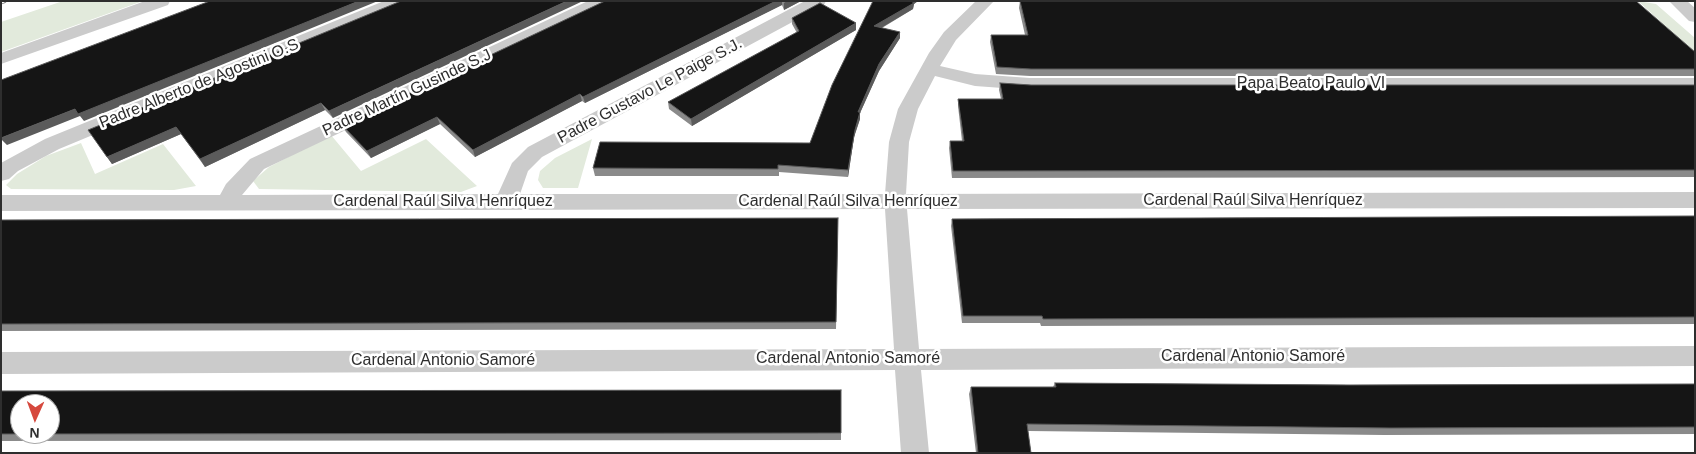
<!DOCTYPE html>
<meta charset="utf-8">
<style>
body{margin:0}
#map{position:relative;width:1696px;height:454px;overflow:hidden;background:#fff;font-family:Helvetica,sans-serif}
canvas{display:block}
.frame{position:absolute;inset:0;border:2px solid #2e2e2e;pointer-events:none}
.north{position:absolute;left:10px;top:394px;width:50px;height:50px;box-sizing:border-box;background:#fff;border:1px solid #ababab;border-radius:50%;rotate:182deg;font-size:14px;font-weight:700;line-height:20px;text-align:center;color:#2e2e2e}
.north::after{content:'';display:block;margin:auto;width:18px;height:22px;background:#d6493e;clip-path:polygon(50% 0,100% 100%,50% 72%,0 100%)}
</style>
<div id="map">
<canvas width="1696" height="454"></canvas>
<div class="frame"></div>
<div class="north">N</div>
</div>
<script>
const ctx = document.querySelector('canvas').getContext('2d');
ctx.lineJoin = 'round';
function fill(path, color) {
  ctx.fillStyle = color;
  ctx.fill(path, 'evenodd');
}
function toPath(rows) {
  const path = new Path2D();
  for (const r of rows) {
    path.moveTo(r[0], r[1]);
    for (let i = 2; i < r.length; i += 2) path.lineTo(r[i], r[i + 1]);
  }
  return path;
}
function strokePath(path, color, width, dash) {
  ctx.strokeStyle = color;
  ctx.lineWidth = width;
  ctx.lineCap = dash ? 'butt' : 'round';
  ctx.setLineDash(dash || []);
  ctx.stroke(path);
}
function label(font, color, halo, rows, align = 'center') {
  ctx.font = font + ' Helvetica,sans-serif';
  ctx.lineWidth = 5;
  ctx.setLineDash([]);
  ctx.textBaseline = 'middle';
  ctx.strokeStyle = halo;
  ctx.fillStyle = color;
  for (const [text, x, y, turn = 0] of rows) {
    ctx.save();
    ctx.translate(x, y);
    ctx.rotate((+turn || 0) * Math.PI / 180);
    ctx.textAlign = isNaN(turn) ? turn : align;
    if (halo) ctx.strokeText(text, 0, 0);
    ctx.fillText(text, 0, 0);
    ctx.restore();
  }
}
fill(toPath([
 [63,1,143,1,1,52,1,22],
 [1638,1,1656,4,1695,38,1695,53],
 [331,135,361,171,426,139,477,186,461,192,259,189,253,181,269,167],
 [592,139,578,188,543,188,538,180,540,171,555,158],
 [81,143,95,174,163,144,196,186,174,190,11,189,6,185,17,174,46,156]
]), '#e2eadc');
fill(toPath([
 [145,1,170,1,168,5,1,64,1,53,145,1],
 [384,1,408,1,406,5,59,149,18,171,9,179,1,181,1,163,45,139,384,1],
 [588,1,610,1,608,5,264,169,242,195,498,194,512,163,528,147,805,1,826,1,824,5,542,157,528,171,520,194,885,194,889,142,898,109,929,53,944,32,976,1,994,1,956,40,940,66,975,74,1030,78,1695,78,1695,90,1030,90,975,86,935,76,918,109,909,142,906,194,1695,192,1695,208,907,209,919,349,1695,346,1695,366,921,370,929,453,901,453,895,370,1,374,1,352,894,349,885,209,1,211,1,195,220,195,226,184,250,159,588,1],
 [1669,1,1687,1,1695,8,1695,22,1689,21,1669,1]
]), '#cbcbcb');
const rail = toPath([
 [1,2,4,1]
]);
strokePath(rail, '#838383', 5);
strokePath(rail, '#fff', 3, [9]);
fill(toPath([
 [401,1,333,118,325,110,205,167,181,134,112,164,107,157],
 [605,1,801,1,784,10,782,5,585,103,582,101,475,157,440,124,371,158,346,132,342,125],
 [873,1,918,1,914,4,913,9,882,28,900,32,900,38,879,71,860,113,860,119,854,137,848,177,779,172,779,176,595,176,593,168,810,143],
 [1020,1,1695,52,1695,76,1030,76,996,74,990,42,991,35,1025,35,1019,8],
 [792,18,856,30,692,126,669,109,668,102,797,33,792,24],
 [1000,83,1031,85,1695,85,1695,177,952,178,949,148,950,141,962,141,958,106,958,99,1001,99,999,90],
 [1695,216,1695,324,1041,326,1040,323,962,323,951,226,952,219],
 [838,218,836,329,1,331,1,220],
 [1055,383,1350,385,1695,384,1695,434,1384,435,1028,431,1031,453,976,453,969,394,971,387,1053,387],
 [841,390,841,440,1,441,1,391]
]), '#8a8a8a');
fill(toPath([
 [359,1,378,1,84,121,80,116,7,145,1,139,1,138,75,109],
 [567,1,583,1,333,118,329,111],
 [776,1,782,1,782,5,585,103,583,97],
 [787,1,801,1,784,10,784,3],
 [909,1,918,1,914,4,913,9,874,32,874,26],
 [856,23,856,30,692,126,691,119],
 [900,32,900,38,879,71,860,113,860,119,854,137,848,177,848,170,858,112,879,64],
 [580,94,582,101,475,157,473,150],
 [321,103,325,110,205,167,200,159],
 [437,117,440,124,371,158,367,151],
 [176,127,181,134,112,164,107,157]
]), '#5b5b5b');
const building = toPath([
 [210,1,359,1,78,114,75,109,1,138,1,80,210,1],
 [401,1,567,1,329,111,321,103,200,159,176,127,107,157,88,130,401,1],
 [605,1,776,1,583,97,580,94,473,150,437,117,367,151,342,125,605,1],
 [873,1,911,1,914,3,874,26,900,32,879,64,858,112,860,112,855,130,848,170,778,165,778,169,593,168,600,142,810,143,832,85,873,1],
 [1020,1,1636,1,1695,52,1695,69,1031,69,997,67,991,35,1028,35,1020,1],
 [820,3,856,23,691,119,668,102,799,31,792,18,820,3],
 [1000,83,1031,85,1695,85,1695,170,953,171,950,141,964,141,958,99,1003,99,1000,83],
 [1695,216,1695,317,1043,319,1042,316,963,316,952,219,1695,216],
 [838,218,836,322,1,324,1,220,838,218],
 [1055,383,1350,385,1695,384,1695,427,1390,428,1027,424,1031,453,978,453,971,387,1056,387,1055,383],
 [841,390,841,433,1,434,1,391,841,390],
 [20,404,50,404,50,434,20,434,20,404]
]);
fill(building, '#151515');
strokePath(building, '#5b5b5b', 1);
label('16px', '#2e2e2e', '#fff', [
 ["Padre Alberto de Agostini O.S",199,84,-22],
 ["Papa Beato Paulo VI",1311,84],
 ["Padre Gustavo Le Paige S.J.",650,91,-28],
 ["Padre Martín Gusinde S.J",407,93,-25],
 ["Cardenal Raúl Silva Henríquez",1253,201],
 ["Cardenal Raúl Silva Henríquez",443,202],
 ["Cardenal Raúl Silva Henríquez",848,202],
 ["Cardenal Antonio Samoré",1253,357],
 ["Cardenal Antonio Samoré",848,359],
 ["Cardenal Antonio Samoré",443,361]
]);
</script>
